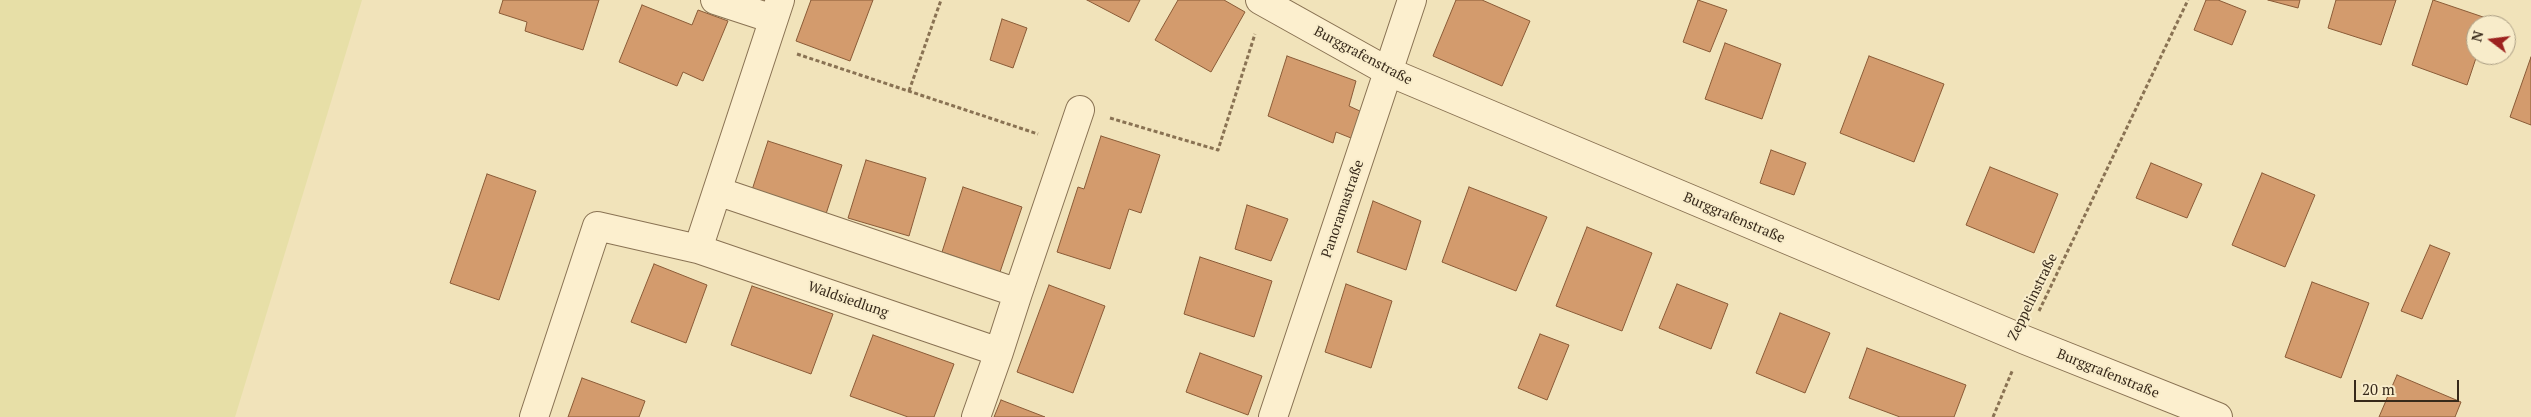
<!DOCTYPE html>
<meta charset="utf-8">
<style>
body{margin:0}
#map{position:relative;width:2531px;height:417px;overflow:hidden;background:#f1e3ba;font-family:"PT Serif",serif}
canvas{display:block}
.north{position:absolute;left:2466px;top:15px;width:50px;height:50px;box-sizing:border-box;background:#f8ecca;border:1px solid #ab9e84;border-radius:50%;rotate:285deg;font-size:14px;font-weight:700;line-height:20px;text-align:center;color:#37291a}
.north::after{content:'';display:block;margin:auto;width:18px;height:22px;background:#9d221f;clip-path:polygon(50% 0,100% 100%,50% 72%,0 100%)}
.scale{position:absolute;left:2354px;top:380px;width:105px;height:22px;box-sizing:border-box;border:2px solid #37291a;border-top:0;padding-left:6px;font-size:15px;line-height:18px;white-space:nowrap;color:#37291a;-webkit-text-stroke:4px #f8ecca;paint-order:stroke}
</style>
<div id="map">
<canvas width="2531" height="417"></canvas>
<div class="north">N</div>
<div class="scale">20 m</div>
</div>
<script>
const ctx = document.querySelector('canvas').getContext('2d');
ctx.lineJoin = 'round';
function fill(path, color) {
  ctx.fillStyle = color;
  ctx.fill(path, 'evenodd');
}
function toPath(rows) {
  const path = new Path2D();
  for (const r of rows) {
    path.moveTo(r[0], r[1]);
    for (let i = 2; i < r.length; i += 2) path.lineTo(r[i], r[i + 1]);
  }
  return path;
}
function strokePath(path, color, width, dash) {
  ctx.strokeStyle = color;
  ctx.lineWidth = width;
  ctx.lineCap = dash ? 'butt' : 'round';
  ctx.setLineDash(dash || []);
  ctx.stroke(path);
}
function label(font, color, halo, rows, align = 'center') {
  ctx.font = font + ' "PT Serif",serif';
  ctx.lineWidth = 4;
  ctx.setLineDash([]);
  ctx.textBaseline = 'middle';
  ctx.strokeStyle = halo;
  ctx.fillStyle = color;
  for (const [text, x, y, turn = 0] of rows) {
    ctx.save();
    ctx.translate(x, y);
    ctx.rotate((+turn || 0) * Math.PI / 180);
    ctx.textAlign = isNaN(turn) ? turn : align;
    if (halo) ctx.strokeText(text, 0, 0);
    ctx.fillText(text, 0, 0);
    ctx.restore();
  }
}
fill(toPath([
 [0,0,362,0,235,417,0,417]
]), '#e7dfa7');
const building = toPath([
 [503,0,599,0,583,50,525,31,527,22,499,13,503,0],
 [811,0,873,0,850,61,796,41,811,0],
 [1087,0,1140,0,1129,22,1087,0],
 [1178,0,1224,0,1245,12,1211,72,1155,40,1178,0],
 [1456,0,1482,0,1530,21,1502,86,1433,56,1456,0],
 [1698,0,1727,10,1710,52,1683,42,1698,0],
 [2206,0,2218,0,2246,11,2232,45,2194,30,2206,0],
 [2268,0,2300,0,2298,8,2268,0],
 [2336,0,2396,0,2381,45,2328,28,2336,0],
 [2433,0,2489,19,2487,25,2476,25,2477,55,2467,85,2412,65,2433,0],
 [642,5,692,25,698,10,728,21,703,81,683,72,677,86,619,62,642,5],
 [1002,19,1027,28,1013,68,990,60,1002,19],
 [1725,43,1781,64,1762,119,1705,99,1725,43],
 [1287,56,1356,81,1349,106,1362,112,1351,138,1336,132,1333,143,1268,116,1287,56],
 [1869,56,1944,84,1914,162,1840,133,1869,56],
 [2531,57,2531,125,2510,117,2531,57],
 [1101,136,1160,155,1141,213,1129,209,1110,269,1057,252,1078,187,1084,189,1101,136],
 [768,141,842,165,825,217,751,193,768,141],
 [1771,150,1806,163,1794,195,1760,183,1771,150],
 [866,160,926,178,909,236,848,218,866,160],
 [2151,163,2202,184,2187,218,2136,198,2151,163],
 [1990,167,2058,194,2034,253,1966,225,1990,167],
 [2262,173,2315,195,2285,267,2232,245,2262,173],
 [487,174,536,191,499,300,450,283,487,174],
 [963,187,1022,207,1000,272,942,252,963,187],
 [1469,187,1547,217,1516,291,1442,262,1469,187],
 [1373,201,1421,221,1406,270,1357,252,1373,201],
 [1247,205,1288,219,1271,261,1235,249,1247,205],
 [1587,227,1652,253,1622,331,1556,306,1587,227],
 [2430,245,2450,253,2422,319,2401,311,2430,245],
 [1200,257,1272,281,1254,337,1184,314,1200,257],
 [654,264,707,285,686,343,631,322,654,264],
 [2312,282,2369,303,2341,378,2285,357,2312,282],
 [1346,284,1392,301,1371,368,1325,352,1346,284],
 [1677,284,1728,304,1711,349,1659,328,1677,284],
 [1049,285,1105,306,1073,393,1017,372,1049,285],
 [752,286,833,314,811,374,731,345,752,286],
 [1780,313,1830,333,1805,393,1756,373,1780,313],
 [1540,334,1569,345,1547,400,1518,388,1540,334],
 [873,335,954,364,934,417,908,417,850,396,873,335],
 [1867,348,1966,385,1954,417,1900,417,1849,398,1867,348],
 [1200,353,1262,376,1248,415,1186,392,1200,353],
 [2397,375,2461,402,2455,417,2379,417,2397,375],
 [582,378,645,401,639,417,568,417,582,378],
 [1001,400,1045,417,994,417,1001,400]
]);
fill(building, '#d39b6d');
strokePath(building, '#8a5b37', 1);
const minor = toPath([
 [715,0,773,19],
 [1260,0,1389,72,2025,340,2218,417],
 [717,191,1018,293,1080,110],
 [698,249,780,0],
 [999,352,1018,293],
 [534,417,597,226,698,249,999,352,976,417],
 [1273,417,1412,0]
]);
strokePath(minor, '#897253', 30);
strokePath(toPath([
 [797,54,1038,134],
 [909,91,941,0],
 [1110,118,1218,150,1255,34],
 [2039,311,2188,0],
 [1993,417,2013,369]
]), '#897253', 3, [4, 2.5]);
strokePath(minor, '#fcefce', 28);
label('14px', '#37291a', '#f8ecca', [
 ["Burggrafenstraße",1363,56,28],
 ["Panoramastraße",1343,209,-71],
 ["Burggrafenstraße",1734,218,23],
 ["Zeppelinstraße",2033,297,-64],
 ["Waldsiedlung",848,300,19],
 ["Burggrafenstraße",2108,374,22]
]);
</script>
